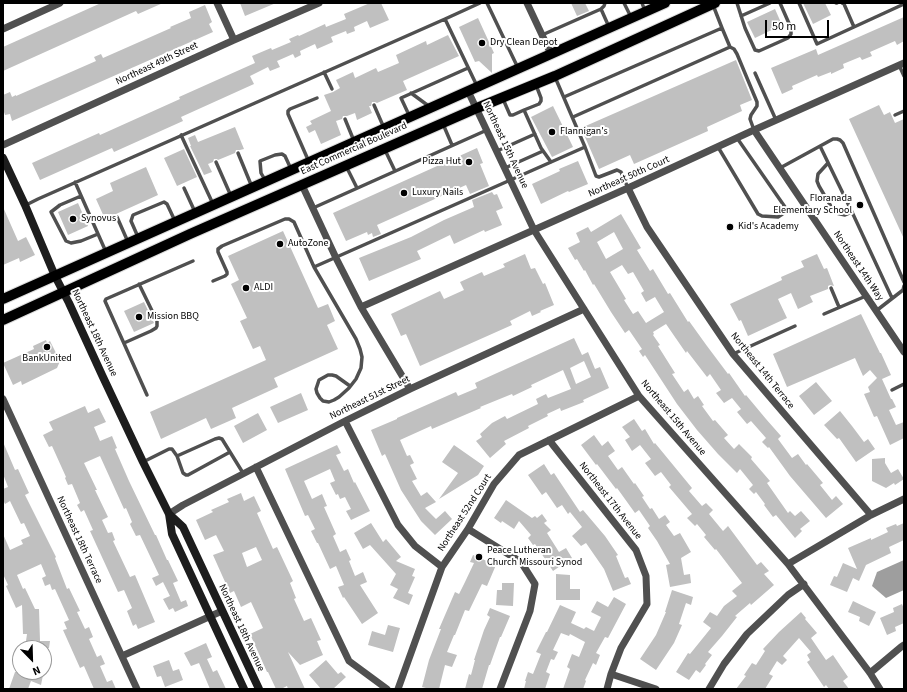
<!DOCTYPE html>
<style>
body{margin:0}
#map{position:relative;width:907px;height:692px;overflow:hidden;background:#fff;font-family:"Source Sans 3",sans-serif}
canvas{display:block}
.frame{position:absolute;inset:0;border:4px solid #000;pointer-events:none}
.north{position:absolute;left:12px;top:640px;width:40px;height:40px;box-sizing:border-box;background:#fff;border:1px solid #999;border-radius:50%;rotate:157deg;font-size:11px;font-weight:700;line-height:16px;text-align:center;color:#000}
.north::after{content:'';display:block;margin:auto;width:14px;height:18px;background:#000;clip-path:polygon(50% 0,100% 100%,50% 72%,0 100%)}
.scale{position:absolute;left:765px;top:20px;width:64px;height:18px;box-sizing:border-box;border:2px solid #000;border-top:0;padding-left:5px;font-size:12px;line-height:14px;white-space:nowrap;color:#000;-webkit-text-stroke:3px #fff;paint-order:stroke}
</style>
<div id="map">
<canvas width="907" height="692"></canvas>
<div class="frame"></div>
<div class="north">N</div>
<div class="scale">50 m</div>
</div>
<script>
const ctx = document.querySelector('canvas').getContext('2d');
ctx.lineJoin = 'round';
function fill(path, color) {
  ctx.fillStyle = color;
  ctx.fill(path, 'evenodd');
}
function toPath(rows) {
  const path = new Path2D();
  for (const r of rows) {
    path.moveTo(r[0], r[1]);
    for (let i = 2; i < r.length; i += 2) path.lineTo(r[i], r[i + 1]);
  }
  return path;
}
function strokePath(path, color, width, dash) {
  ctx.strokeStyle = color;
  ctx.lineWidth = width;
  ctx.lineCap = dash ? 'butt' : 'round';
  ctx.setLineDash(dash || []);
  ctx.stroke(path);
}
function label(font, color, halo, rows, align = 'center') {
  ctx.font = font + ' "Source Sans 3",sans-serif';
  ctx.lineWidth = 4;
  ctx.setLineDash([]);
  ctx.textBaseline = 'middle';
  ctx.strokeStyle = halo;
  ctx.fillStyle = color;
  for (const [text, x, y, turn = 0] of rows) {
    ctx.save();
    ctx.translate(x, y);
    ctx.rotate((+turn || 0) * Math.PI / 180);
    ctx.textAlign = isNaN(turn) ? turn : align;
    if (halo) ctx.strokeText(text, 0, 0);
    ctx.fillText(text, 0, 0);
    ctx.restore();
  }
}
fill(toPath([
 [904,560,904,590,886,598,872,586,877,572]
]), '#9e9e9e');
fill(toPath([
 [101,3,163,3,138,14,136,11,3,71,3,47],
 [240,3,276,3,245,16],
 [370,3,381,3,389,20,370,28,367,21,354,27,355,31,347,34,346,31,331,37,333,42,317,49,315,44,300,51,301,55,295,58,293,54,277,61,280,67,270,71,268,67,250,76,254,84,181,117,183,121,114,152,112,148,40,180,32,163,99,133,100,135,180,99,179,97,255,63,252,56,271,48,272,50,291,42,289,39,298,35,299,36,325,24,326,27,346,19,344,14],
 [571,3,585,3,589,11,577,16],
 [803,3,825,3,831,15,813,24],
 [205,5,212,22,209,24,213,32,12,121,10,114,5,115,3,109,3,95,10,92,12,97,16,95,16,96,96,61,94,57,101,54,103,58,171,28,170,27,191,18,189,12],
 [775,9,782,25,755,38,747,22],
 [904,17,904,41,897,45,895,41,870,52,872,56,862,60,860,57,843,64,844,68,831,74,831,72,818,77,817,75,792,86,793,89,782,94,771,68,816,49,818,55],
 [478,18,494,53,492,54,492,73,479,61,475,62,459,27],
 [448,35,459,56,403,81,407,90,377,103,375,102,372,102,371,106,369,106,372,113,357,120,355,113,347,116,343,116,342,119,336,121,341,135,321,144,315,130,309,133,306,127,312,124,310,121,331,111,324,95,333,92,340,88,336,80,353,72,355,78,376,68,378,72,399,63,396,55,426,41,427,45],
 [736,60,752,100,740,105,742,111,707,127,708,131,634,164,630,155,599,169,581,128],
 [879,105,884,115,890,112,895,123,904,119,904,239,849,119],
 [553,106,573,147,552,157,531,117],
 [235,127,244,149,240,150,236,150,235,153,218,160,217,159,214,159,213,162,208,164,212,172,204,175,190,146,191,146,188,138,195,135,198,142],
 [477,148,483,163,480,164,489,186,470,194,466,185,377,225,381,234,373,237,372,233,368,235,367,232,346,241,333,213],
 [184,149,197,177,177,186,164,158],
 [578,161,588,184,569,192,568,191,541,204,532,184,560,171,559,169],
 [146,167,158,195,105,219,96,199,113,191,110,183],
 [492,192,494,195,497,194,503,208,496,211,502,225,485,232,484,230,454,244,450,235,417,251,421,259,369,281,359,258,411,237,444,220,474,207,472,200],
 [78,203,88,226,68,235,58,212],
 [3,207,18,241,26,237,35,255,20,262,19,258,3,265],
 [621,214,641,248,637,250,650,271,653,269,668,294,670,293,688,322,689,321,707,346,728,374,729,373,745,396,746,395,766,419,781,436,778,439,792,458,798,454,806,465,807,464,823,483,820,485,832,500,836,496,843,504,826,518,790,476,769,447,768,448,762,442,766,438,751,421,747,424,737,412,741,409,732,398,724,403,716,393,721,390,710,374,707,377,687,351,686,353,666,324,653,332,654,334,653,335,660,345,658,346,675,373,672,374,684,392,688,389,694,399,698,396,704,405,702,406,713,421,715,420,728,435,724,438,734,449,739,444,752,457,751,459,770,481,767,483,788,513,790,511,795,516,801,511,810,521,800,529,802,531,795,538,776,515,773,517,764,505,765,504,756,492,754,494,749,489,753,485,740,469,737,473,718,454,697,430,677,404,645,355,643,357,639,351,642,349,629,330,625,333,611,312,594,284,593,285,585,270,584,271,577,259,575,260,568,248,580,242,576,233,588,227,591,232],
 [614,232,623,249,606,259,597,242],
 [622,265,628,274,633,272,644,291,641,293,646,302,655,297,664,312,646,323,638,311,633,314,624,300,626,299,610,272],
 [283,231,318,308,328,304,335,321,327,325,338,349,274,378,278,387,232,408,236,418,211,429,206,418,161,439,150,412,266,360,260,346,253,349,240,321,247,318,231,284,239,280,228,256],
 [525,254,531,269,535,268,543,284,545,283,554,305,540,311,541,312,532,316,530,311,510,321,512,325,420,366,406,334,401,336,391,314,440,291,444,299,464,290,460,282,482,272,484,276,505,267,503,264],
 [817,254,824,269,827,268,834,286,830,285,828,286,828,289,810,296,813,302,798,309,791,293,778,299,787,318,748,336,741,320,739,321,730,304,782,280,781,277,804,267,801,261],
 [144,302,154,323,134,332,124,311],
 [861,314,880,353,881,353,891,375,882,379,891,399,892,399,896,407,889,410,896,425,904,422,904,438,890,445,877,416,874,417,864,394,870,392,868,387,877,378,870,370,863,376,855,358,787,387,773,354],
 [574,338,582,355,588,352,595,369,600,367,609,388,583,400,584,402,561,411,560,408,547,414,548,416,528,426,529,428,504,441,506,444,490,458,476,441,482,437,480,434,492,423,505,416,507,419,538,404,536,399,546,394,548,398,571,389,563,370,531,385,532,387,513,396,512,394,480,407,481,408,432,429,431,426,400,440,407,456,410,455,414,463,410,465,417,479,412,481,421,496,427,492,436,502,425,508,436,519,445,511,452,519,435,535,421,521,401,490,385,454,382,456,371,430,397,419,397,418,456,392,458,396,477,388,475,383],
 [584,361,591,377,576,384,570,368],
 [46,340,47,343,50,341,60,361,57,368,22,385,21,381,13,385,3,363,34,349,33,346],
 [816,382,832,401,814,415,799,396],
 [301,393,308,410,278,423,270,407],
 [85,406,88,413,99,408,106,422,94,427,100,441,112,436,117,448,115,449,129,481,155,535,156,535,167,560,168,560,178,581,173,583,181,602,186,600,188,606,175,612,173,608,169,610,163,599,170,596,163,582,156,586,152,578,159,575,140,535,136,536,130,524,132,522,126,508,124,509,100,456,84,463,97,490,95,490,108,517,102,520,108,533,112,532,115,540,113,541,130,577,135,575,155,622,138,629,136,624,133,626,127,611,132,608,124,590,118,592,90,531,93,530,84,510,81,512,77,505,80,503,72,484,68,485,65,478,66,477,52,446,49,447,43,435,53,430,49,422],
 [840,411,852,426,864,442,868,439,875,449,856,462,839,438,837,439,824,425],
 [258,413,267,430,243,443,234,426],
 [634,419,642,431,645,429,654,444,655,443,692,488,689,491,702,506,706,503,713,510,709,514,723,531,728,526,757,565,761,562,769,571,764,574,774,585,751,605,750,603,735,616,737,617,722,636,708,652,712,655,705,664,706,665,700,673,696,670,689,680,676,672,688,653,690,654,711,628,703,622,710,612,717,616,724,606,737,596,732,591,742,583,716,549,715,550,704,537,706,535,697,524,695,526,687,518,692,514,669,487,671,485,661,472,655,476,645,463,651,459,640,445,632,451,625,440,630,437,622,427],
 [594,435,602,446,608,441,615,451,608,456,618,470,622,467,634,484,635,483,644,496,642,497,650,509,652,508,659,519,665,515,670,522,666,525,674,536,680,533,691,552,681,558,684,575,690,574,691,583,670,587,666,565,670,564,657,541,648,528,650,526,639,510,635,513,617,488,616,489,597,464,596,465,581,445],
 [3,442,15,470,18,469,29,493,25,495,56,557,55,558,67,589,69,588,80,611,77,612,85,629,89,627,93,637,89,639,97,657,101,655,105,664,100,666,107,682,112,680,116,689,94,689,84,666,80,668,63,630,67,629,64,622,69,620,55,589,52,590,50,584,45,586,42,578,46,576,41,564,17,575,23,589,25,588,35,609,39,609,40,641,50,641,49,648,25,648,27,634,23,634,22,605,16,608,6,586,8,585,3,574,3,534,10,550,23,544,21,540,30,536,24,523,21,524,10,501,5,504,3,500,3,489,8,487,3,474],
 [337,445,341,453,336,455,344,471,348,469,354,483,355,482,370,511,351,520,346,511,351,509,345,497,340,499,338,494,336,495,330,483,335,481,330,469,304,481,312,499,322,494,327,506,324,507,336,534,333,536,340,552,346,549,351,560,349,561,355,576,363,572,367,582,360,585,378,613,362,624,344,597,343,598,338,587,344,585,336,566,330,569,318,543,317,543,311,531,315,529,308,515,305,516,285,469],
 [454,445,484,466,478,475,439,499,458,473,442,462],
 [885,458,885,463,891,473,898,469,904,479,895,485,894,483,886,488,872,481,872,459],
 [544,464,551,475,554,473,580,512,583,510,605,536,618,555,616,556,625,578,628,577,631,584,613,591,604,569,586,543,581,546,572,536,582,527,570,512,568,514,562,505,557,508,546,492,542,495,528,475],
 [241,493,244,501,254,496,261,511,257,513,273,549,277,547,293,581,290,583,296,598,294,599,304,621,311,618,321,640,317,641,323,655,300,665,288,652,305,689,288,689,287,686,281,689,276,689,268,672,267,672,250,634,263,628,251,602,241,607,234,591,230,593,213,555,224,551,216,535,205,540,196,520,213,512,211,510,229,502,227,499],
 [256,547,262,560,247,567,242,553],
 [506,500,532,518,535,516,537,518,542,514,547,521,544,523,551,530,547,533,559,552,566,548,572,558,553,571,535,544,533,545,528,538,531,535,519,521,514,529,502,521,501,523,494,518],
 [371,523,383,542,386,539,401,557,396,561,415,569,412,576,415,577,408,593,413,595,409,605,393,598,398,589,390,585,396,574,370,545,363,549,354,533],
 [904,523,904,540,889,547,891,553,866,565,859,581,853,578,847,592,830,585,834,576,837,577,843,563,857,569,848,548,871,538,871,540,888,532,886,528,896,524,897,526],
 [473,555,496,565,487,586,482,584,469,611,465,610,455,635,454,635,447,652,457,655,452,667,445,665,439,689,430,689,422,687,429,660,441,629,439,629,455,592,459,594,465,582,474,563,470,562],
 [556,574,570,575,570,589,580,589,580,600,556,600],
 [502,583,514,583,513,606,496,605,497,590,502,590],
 [672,590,693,597,691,605,686,603,679,624,682,625,674,643,656,670,640,659,656,635,666,612,665,612],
 [614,597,626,604,608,638,605,637,596,653,600,655,596,665,593,663,585,680,586,681,583,689,563,689,570,669,567,667,572,654,579,657,585,642,570,634,569,636,561,633,553,650,558,652,554,660,551,659,546,672,550,674,545,689,524,689,526,681,525,681,528,672,533,674,541,654,536,652,546,632,547,632,560,605,576,612,571,623,584,629,586,627,594,631,601,617,591,612,597,601,608,607],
 [853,601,876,612,869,626,859,621,860,617,848,612],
 [902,604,904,609,904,623,895,627,896,631,887,635,880,618,894,612,893,608],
 [490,608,510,616,501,637,500,637,490,665,489,665,482,689,465,689,469,674,471,675,475,660,474,660,484,630,490,617,487,615],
 [801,612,806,618,805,619,817,633,811,638,826,660,833,655,848,677,843,681,849,689,829,689,826,685,824,687,807,662,810,660,807,655,811,652,799,638,783,656,787,660,782,665,777,661,769,674,773,676,765,689,736,689,746,676,744,675,752,663,756,665,765,651,763,649,779,632],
 [388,625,400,628,393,652,368,645,372,631,385,635],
 [206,643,212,657,207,659,213,672,217,670,226,689,210,689,199,663,191,666,184,653],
 [169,660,173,671,179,669,183,680,165,687,161,676,157,677,153,666],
 [326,660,338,674,341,672,346,677,333,689,321,689,309,675],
 [15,672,33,672,43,675,41,685,31,681,28,689,9,689]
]), '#c0c0c0');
const primary = toPath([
 [3,299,665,3],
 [3,320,190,234,477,108,555,76,715,3]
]);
strokePath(primary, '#dbdbdb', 12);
strokePath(toPath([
 [487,3,518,68],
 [624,3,631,17],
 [642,3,645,11],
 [737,3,745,28,755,50,759,51,788,38,791,34,791,28,780,3],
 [799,3,817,44,904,4],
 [836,3,837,3],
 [842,3,844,4,854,27],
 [601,9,609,27],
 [741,16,770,3],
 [542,35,601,9,604,6,605,3],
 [730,47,734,49,737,54,757,102,757,106,751,115,750,119,754,130],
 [899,65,904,76],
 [324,72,332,89],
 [755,73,776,120],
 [477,86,445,19,480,3],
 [411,93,430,107],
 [564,97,722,28,713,5],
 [503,99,510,115,513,115,524,110,541,148,551,162],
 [374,105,384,128],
 [524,110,539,104,541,101,541,98,536,85],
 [409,115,401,98,468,68],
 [895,115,904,111],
 [573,117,730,47,722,28],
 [345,119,354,141],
 [443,124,452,145],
 [181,135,213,204],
 [820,146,852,212,892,298],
 [585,147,596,176,599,177,617,170,621,172,628,188],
 [718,147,758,214,762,216,778,217,781,215,785,212,785,207,737,138],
 [385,150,395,171],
 [497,151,535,134],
 [238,153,252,187],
 [216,162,231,196],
 [309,162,288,114,288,111,290,109,317,98],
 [828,163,818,174,817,181,819,186,833,210,836,213,845,215,852,212],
 [346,166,357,188],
 [505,168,543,151],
 [780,168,833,139,837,139,840,140,843,143,904,282],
 [265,180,261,173,260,161,275,155,282,154,285,156,291,169],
 [75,182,106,252],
 [184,188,195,212],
 [81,196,60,205,51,212,66,241,71,243,81,241,98,234],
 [26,205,38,199,445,19],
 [313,208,487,130],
 [117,217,128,242],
 [138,237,131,221,133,215,164,202,167,204,175,221],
 [314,267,356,339,360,349,362,357,361,368,356,379,349,388,339,397,334,400,329,402,323,401,320,398,317,393,316,389,319,380,328,375,332,375,336,376,350,386],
 [213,281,225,276,227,274,227,272,218,252,218,249,222,246,285,219,289,219,294,222,314,267,585,147,555,77],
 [831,288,839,307],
 [876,311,903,290,904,286],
 [824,314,866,296],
 [124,343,151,331,156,328,157,326,157,321,139,284],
 [733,354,795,326],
 [892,390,904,384],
 [147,395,105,301,106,299,193,261],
 [177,456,183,473,186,475,188,475,230,452],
 [143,462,169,449,172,449,177,456,215,439,219,438,222,439,243,473]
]), '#505050', 3.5);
strokePath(toPath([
 [217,3,234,40],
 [527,3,551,54],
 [3,29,60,3],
 [468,91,534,230,639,396,788,564,870,673,880,689],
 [754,130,904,352],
 [3,145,234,40,319,3],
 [302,185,336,258,361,307,410,389],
 [628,188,647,227,733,354,871,515],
 [361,307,628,188,754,130,904,63],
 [3,399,137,689],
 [345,421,398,525,415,546,442,567],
 [549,440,636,550,646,576,647,604,621,648,611,674,607,689],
 [256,467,349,661,387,689],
 [169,514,183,505,345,421,410,389,584,309],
 [468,529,521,562,535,584,530,611,500,689],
 [788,564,871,515,904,499],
 [122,656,222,611],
 [870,673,901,647,904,645],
 [611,674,656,689],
 [398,689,442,567,468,529,494,484,519,455,639,396],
 [709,689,724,664,747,634,788,595,804,584]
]), '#505050', 7);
strokePath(toPath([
 [3,158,25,205,55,276,69,303,102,375,143,462,169,514,172,534,244,689],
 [169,514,183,527,259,689]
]), '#1d1d1d', 8);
strokePath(primary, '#000', 10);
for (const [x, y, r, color] of [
 [482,43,4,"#000"],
 [552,132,4,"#000"],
 [469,162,4,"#000"],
 [404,193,4,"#000"],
 [860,205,4,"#000"],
 [73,219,4,"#000"],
 [730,227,4,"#000"],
 [280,244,4,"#000"],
 [246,288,4,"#000"],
 [139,317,4,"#000"],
 [47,347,4,"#000"],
 [479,557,4,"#000"]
]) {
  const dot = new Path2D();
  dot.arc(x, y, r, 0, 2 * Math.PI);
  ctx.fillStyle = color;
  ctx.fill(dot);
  strokePath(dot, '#fff', 1.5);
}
label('10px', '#000', '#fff', [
 ["Dry Clean Depot",490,43],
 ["Flannigan's",560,132],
 ["Pizza Hut",461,162,"right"],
 ["Luxury Nails",412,193],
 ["Floranada",852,199,"right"],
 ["Elementary School",852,211,"right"],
 ["Synovus",81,219],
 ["Kid's Academy",738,227],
 ["AutoZone",288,244],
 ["ALDI",254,288],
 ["Mission BBQ",147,317],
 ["BankUnited",47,359,"center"],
 ["Peace Lutheran",487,551],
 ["Church Missouri Synod",487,563]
], 'left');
label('10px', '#000', '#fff', [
 ["Northeast 49th Street",157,64,-25],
 ["Northeast 15th Avenue",505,145,65],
 ["East Commercial Boulevard",354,149,-24],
 ["Northeast 50th Court",629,177,-24],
 ["Northeast 14th Way",858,266,56],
 ["Northeast 18th Avenue",94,333,65],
 ["Northeast 14th Terrace",762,371,51],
 ["Northeast 51st Street",370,398,-26],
 ["Northeast 15th Avenue",673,418,50],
 ["Northeast 17th Avenue",610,501,52],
 ["Northeast 52nd Court",465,513,-57],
 ["Northeast 18th Terrace",79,540,65],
 ["Northeast 18th Avenue",241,628,65]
]);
</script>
